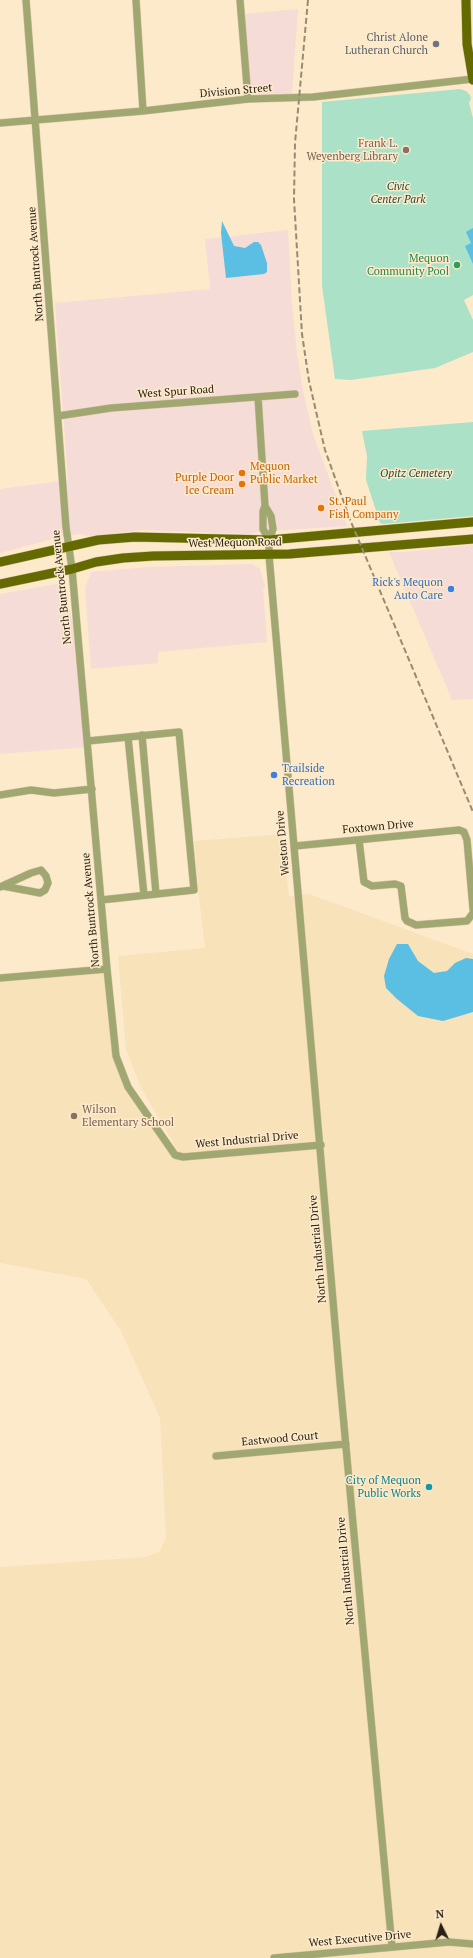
<!DOCTYPE html>
<style>
body{margin:0}
#map{position:relative;width:473px;height:1958px;overflow:hidden;background:#fdeaca;font-family:"PT Serif",serif}
canvas{display:block}
.north{position:absolute;left:421px;top:1906px;width:40px;height:40px;-webkit-text-stroke:3px #fdeaca;paint-order:stroke;rotate:355deg;font-size:11px;font-weight:700;line-height:16px;text-align:center;color:#272014}
.north::after{content:'';display:block;margin:auto;width:14px;height:18px;background:#272014;clip-path:polygon(50% 0,100% 100%,50% 72%,0 100%)}
</style>
<div id="map">
<canvas width="473" height="1958"></canvas>
<div class="north">N</div>
</div>
<script>
const ctx = document.querySelector('canvas').getContext('2d');
ctx.lineJoin = 'round';
function fill(path, color) {
  ctx.fillStyle = color;
  ctx.fill(path, 'evenodd');
}
function toPath(rows) {
  const path = new Path2D();
  for (const r of rows) {
    path.moveTo(r[0], r[1]);
    for (let i = 2; i < r.length; i += 2) path.lineTo(r[i], r[i + 1]);
  }
  return path;
}
function strokePath(path, color, width, dash) {
  ctx.strokeStyle = color;
  ctx.lineWidth = width;
  ctx.lineCap = dash ? 'butt' : 'round';
  ctx.setLineDash(dash || []);
  ctx.stroke(path);
}
function label(font, color, halo, rows, align = 'center') {
  ctx.font = font + ' "PT Serif",serif';
  ctx.lineWidth = 3;
  ctx.setLineDash([]);
  ctx.textBaseline = 'middle';
  ctx.strokeStyle = halo;
  ctx.fillStyle = color;
  for (const [text, x, y, turn = 0] of rows) {
    ctx.save();
    ctx.translate(x, y);
    ctx.rotate((+turn || 0) * Math.PI / 180);
    ctx.textAlign = isNaN(turn) ? turn : align;
    if (halo) ctx.strokeText(text, 0, 0);
    ctx.fillText(text, 0, 0);
    ctx.restore();
  }
}
fill(toPath([
 [298,9,292,94,259,96,255,95,249,80,244,14],
 [288,230,292,304,297,352,303,390,313,434,347,526,256,532,250,534,142,530,89,536,80,534,61,537,0,553,0,489,68,480,55,303,210,289,205,239],
 [473,545,473,699,452,700,389,552,404,552],
 [252,564,260,569,265,586,263,589,267,642,158,652,158,663,91,669,85,588,91,572,148,567],
 [63,583,80,653,88,747,0,754,0,594]
]), '#f6dcd7');
fill(toPath([
 [282,834,289,896,309,894,473,954,473,1958,0,1958,0,1567,146,1557,160,1551,166,1537,160,1418,121,1331,86,1279,0,1263,0,978,107,969,121,1070,175,1154,174,1144,141,1088,126,1050,118,956,205,948,199,897,194,841]
]), '#f8e2ba');
fill(toPath([
 [460,89,466,91,470,95,471,99,469,103,473,118,473,295,464,300,473,320,473,352,435,368,351,380,335,379,322,286,322,102],
 [473,422,473,516,383,524,380,523,366,480,367,456,362,431]
]), '#abe1c6');
fill(toPath([
 [222,221,234,246,245,248,254,242,258,242,261,245,267,263,267,272,264,274,226,278,221,233],
 [473,228,473,264,465,246,471,243,466,232],
 [397,944,408,944,418,961,434,973,447,971,455,963,466,958,473,959,473,1012,443,1021,418,1016,397,999,386,988,384,976,389,959]
]), '#5bbee3');
const minor = toPath([
 [26,0,66,527,72,569,107,969,116,1056,128,1087,175,1155,183,1157,321,1145],
 [136,0,143,111],
 [240,0,248,99],
 [0,123,143,111,248,99,313,97,473,79],
 [258,397,265,506,263,511,263,529,269,540],
 [58,416,111,408,295,394],
 [265,506,271,516,273,529,269,540,269,555,340,1382,392,1947],
 [142,735,156,894],
 [128,737,144,895],
 [88,741,179,732,194,890,101,900],
 [0,795,31,790,54,793,92,789],
 [359,840,364,882,372,886,395,884,401,886,405,918,407,921,416,925,467,921,473,913],
 [295,846,459,830,464,832,467,840,473,909],
 [0,887,31,873,41,870,46,876,48,883,45,890,40,893,3,886],
 [0,978,107,969],
 [216,1456,346,1444],
 [274,1958,449,1942,473,1944]
]);
const major = toPath([
 [466,0,467,44,473,80],
 [0,562,98,540,135,537,269,540,473,522],
 [0,584,72,569,96,562,123,558,153,556,289,554,473,539]
]);
strokePath(minor, '#d6c6a9', 8);
strokePath(major, '#d6c6a9', 10);
strokePath(minor, '#a1a770', 7);
strokePath(major, '#646a00', 9);
strokePath(toPath([
 [308,0,295,143,294,199,302,334,309,381,325,450,351,522,473,812]
]), '#988b74', 2, [6, 3]);
for (const [x, y, r, color] of [
 [436,44,4,"#6b7280"],
 [406,150,4,"#8d6e63"],
 [457,265,4,"#2e9e5b"],
 [242,473,4,"#e8710a"],
 [242,484,4,"#e8710a"],
 [321,508,4,"#e8710a"],
 [451,589,4,"#3f7fe0"],
 [274,775,4,"#3f7fe0"],
 [74,1116,4,"#8d6e63"],
 [429,1487,4,"#0f9aa8"]
]) {
  const dot = new Path2D();
  dot.arc(x, y, r, 0, 2 * Math.PI);
  ctx.fillStyle = color;
  ctx.fill(dot);
  strokePath(dot, '#fdeaca', 1.5);
}
label('11px', '#5b616d', '#fdeaca', [
 ["Christ Alone",428,38],
 ["Lutheran Church",428,51]
], 'right');
label('11px', '#272014', '#fdeaca', [
 ["Division Street",236,91,-5],
 ["North Buntrock Avenue",36,264,-94],
 ["West Spur Road",176,392,-4],
 ["West Mequon Road",235,543,-1],
 ["North Buntrock Avenue",62,587,-96],
 ["Foxtown Drive",378,827,-5],
 ["Weston Drive",283,843,-95],
 ["North Buntrock Avenue",91,910,-95],
 ["West Industrial Drive",247,1140,-5],
 ["North Industrial Drive",318,1249,-95],
 ["Eastwood Court",280,1439,-5],
 ["North Industrial Drive",346,1571,-95],
 ["West Executive Drive",360,1939,-5]
]);
label('11px', '#785e54', '#fdeaca', [
 ["Frank L.",398,144],
 ["Weyenberg Library",398,157],
 ["Wilson",82,1110,"left"],
 ["Elementary School",82,1123,"left"]
], 'right');
label('italic 11px', '#214937', '#fdeaca', [
 ["Civic",398,187],
 ["Center Park",398,200],
 ["Opitz Cemetery",416,474]
]);
label('11px', '#27864d', '#fdeaca', [
 ["Mequon",449,259],
 ["Community Pool",449,272]
], 'right');
label('11px', '#c56008', '#fdeaca', [
 ["Mequon",250,467],
 ["Public Market",250,480],
 ["Purple Door",234,478,"right"],
 ["Ice Cream",234,491,"right"],
 ["St. Paul",329,502],
 ["Fish Company",329,515]
], 'left');
label('11px', '#366cbe', '#fdeaca', [
 ["Rick's Mequon",443,583],
 ["Auto Care",443,596],
 ["Trailside",282,769,"left"],
 ["Recreation",282,782,"left"]
], 'right');
label('11px', '#0d838f', '#fdeaca', [
 ["City of Mequon",421,1481],
 ["Public Works",421,1494]
], 'right');
</script>
